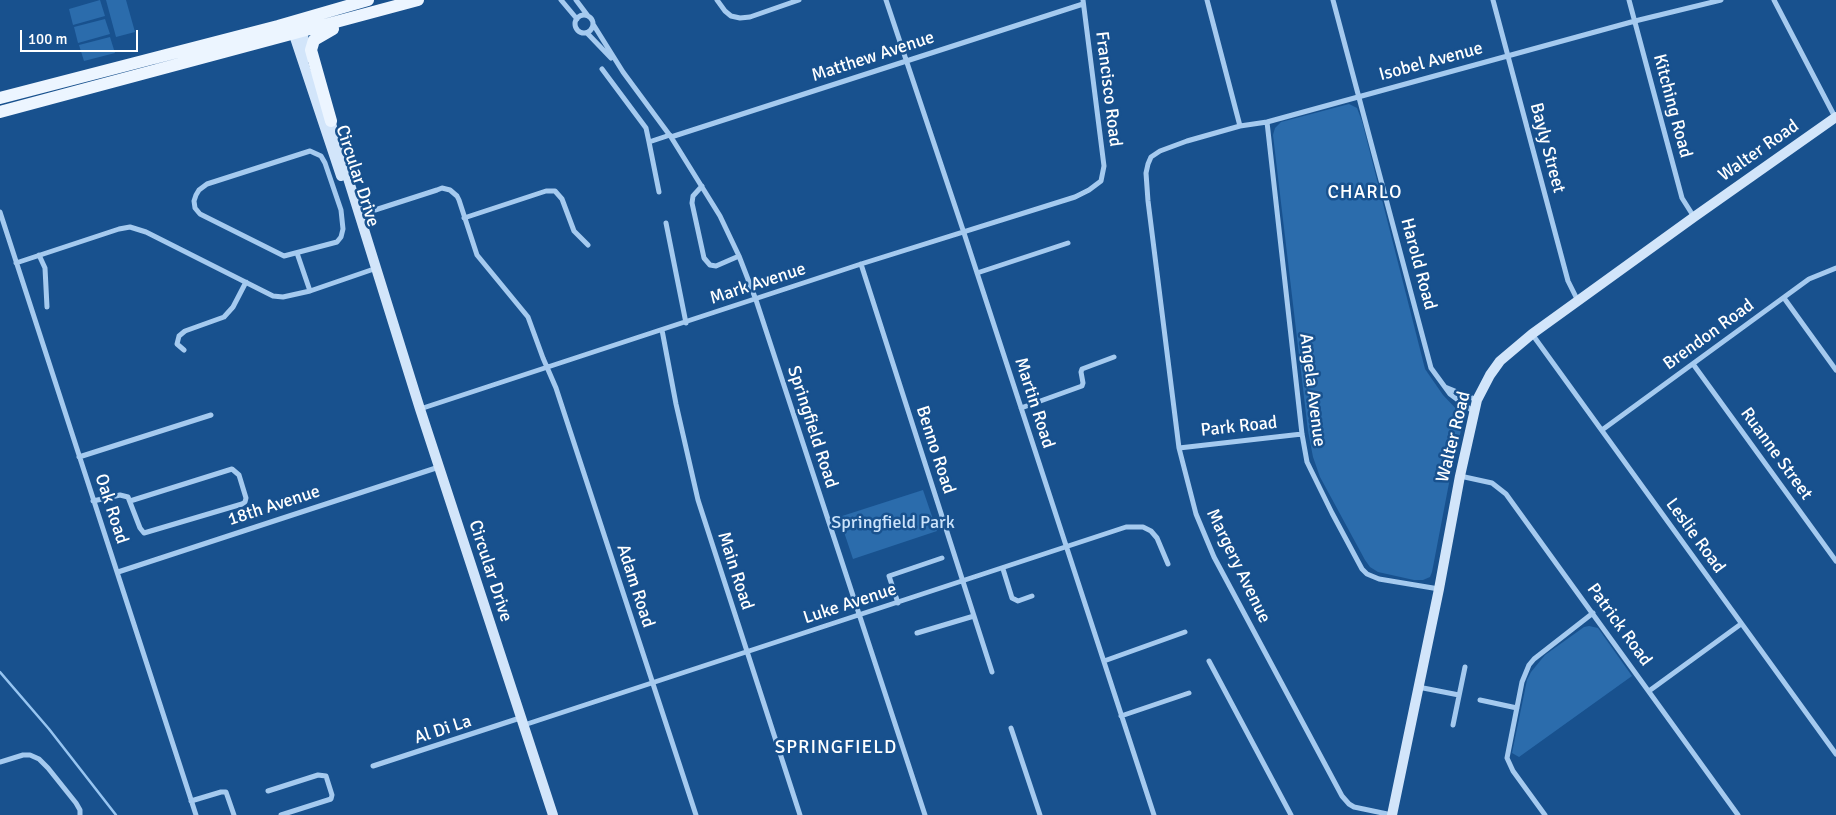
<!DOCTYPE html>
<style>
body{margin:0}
#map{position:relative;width:1836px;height:815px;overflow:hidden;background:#18518e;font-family:Signika,sans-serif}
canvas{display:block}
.scale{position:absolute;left:20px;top:30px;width:118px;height:22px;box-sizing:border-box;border:2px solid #fff;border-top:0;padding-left:6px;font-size:15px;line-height:18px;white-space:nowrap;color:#fff;-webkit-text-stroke:4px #18518e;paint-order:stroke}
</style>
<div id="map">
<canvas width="1836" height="815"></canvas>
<div class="scale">100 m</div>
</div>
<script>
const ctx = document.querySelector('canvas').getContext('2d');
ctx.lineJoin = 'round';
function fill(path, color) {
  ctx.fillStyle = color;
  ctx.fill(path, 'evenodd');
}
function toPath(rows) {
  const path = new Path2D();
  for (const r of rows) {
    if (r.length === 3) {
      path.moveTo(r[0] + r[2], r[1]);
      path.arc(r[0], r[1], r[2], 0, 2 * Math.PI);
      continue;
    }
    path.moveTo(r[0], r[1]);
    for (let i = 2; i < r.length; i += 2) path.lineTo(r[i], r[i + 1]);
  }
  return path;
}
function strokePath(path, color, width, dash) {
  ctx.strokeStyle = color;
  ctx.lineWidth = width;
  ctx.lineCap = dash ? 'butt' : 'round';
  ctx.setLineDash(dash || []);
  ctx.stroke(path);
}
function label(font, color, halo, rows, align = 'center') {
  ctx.font = font + ' Signika,sans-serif';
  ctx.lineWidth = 5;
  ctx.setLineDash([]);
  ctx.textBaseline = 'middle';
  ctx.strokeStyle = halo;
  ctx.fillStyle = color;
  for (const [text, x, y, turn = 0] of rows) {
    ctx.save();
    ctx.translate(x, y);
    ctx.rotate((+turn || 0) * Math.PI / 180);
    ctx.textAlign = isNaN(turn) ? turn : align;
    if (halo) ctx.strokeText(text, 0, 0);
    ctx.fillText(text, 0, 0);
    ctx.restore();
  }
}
fill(toPath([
 [100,0,105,16,73,25,69,9],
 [106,0,126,0,135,32,116,37],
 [105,19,110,34,78,43,74,27],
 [110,37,115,53,84,61,79,45],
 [1349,104,1357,108,1362,121,1425,369,1443,395,1461,414,1463,423,1454,457,1432,572,1430,577,1423,580,1414,580,1378,572,1370,567,1365,560,1320,477,1313,457,1308,431,1273,135,1275,128,1281,122],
 [923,490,937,531,853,559,839,517],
 [1589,626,1598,628,1632,676,1519,757,1512,753,1527,680,1531,672,1545,655,1584,627]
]), '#2b6cac');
strokePath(toPath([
 [0,672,49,729,116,815]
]), '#97c5f1', 2.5);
strokePath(toPath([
 [561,0,577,19],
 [576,0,588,16],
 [717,0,725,11,731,16,740,18,750,17,799,0],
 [886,0,964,233,1154,815],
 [1207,0,1240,126],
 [1333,0,1431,368,1450,394,1474,412],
 [1493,0,1568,281,1578,301],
 [1629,0,1682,198,1694,217],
 [1774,0,1836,119],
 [584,24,9],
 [593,24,623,72,671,137,720,216,739,256,756,300,925,815],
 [587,33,611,58],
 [602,69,646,128,649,142],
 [1267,122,1302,434,1307,462,1332,513,1362,569,1367,574,1379,579,1439,589],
 [671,137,1083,4],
 [310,151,321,156,325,163,341,210,343,229,341,237,337,242,284,256,200,214,195,208,194,201,196,195,199,190,207,184,310,151],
 [702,186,693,196,692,203,704,258,710,265,716,266,739,256],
 [659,192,649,142,670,135],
 [375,210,437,190,442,188,450,190,457,196,459,200,477,255,528,317,543,358,556,388,696,815],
 [0,212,196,815],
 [464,218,546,191,555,191,562,199,574,231,588,245],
 [666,223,686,323],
 [297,253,310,291],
 [39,255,45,268,47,307],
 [16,263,119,229,130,227,146,232,273,296,283,297,310,291,371,270],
 [861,264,992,672],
 [977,273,1068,243],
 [1784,298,1836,370],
 [662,330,676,404,698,500,800,815],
 [1532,334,1836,754],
 [184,350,177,344,179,336,185,331,224,317,233,307,246,282],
 [1693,364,1836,561],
 [1445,387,1477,400],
 [1021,408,1082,386,1083,383,1081,372,1082,369,1114,357],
 [420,409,861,264,1075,197,1089,190,1101,181,1104,166,1083,0],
 [1602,430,1809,279,1836,268],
 [1179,448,1302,434],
 [79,457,211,415],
 [1460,476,1492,483,1506,494,1738,815],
 [93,501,120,495,128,497,140,528,144,533,242,504,245,502,246,498,239,475,232,469,130,501],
 [1003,569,1012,598,1018,601,1032,596],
 [118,572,439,467],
 [898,603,889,576,942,558],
 [917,633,974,616],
 [1104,661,1185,632],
 [1209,661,1291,815],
 [1418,687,1459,695],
 [1649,691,1741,624],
 [1480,700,1517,708],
 [1121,716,1189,693],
 [524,725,1126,527,1143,527,1151,531,1157,538,1168,564],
 [1453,725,1465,667],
 [1011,728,1040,815],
 [0,762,23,755,30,755,39,759,48,768,76,803,80,810,80,815],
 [373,766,520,718],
 [268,791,318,775,326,776,332,795,331,799,281,815],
 [191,801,221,792,226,792,234,815],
 [1392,815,1354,807,1349,804,1342,796,1214,557,1196,514,1179,448,1148,201,1146,173,1148,164,1151,157,1160,151,1187,141,1240,126,1267,122,1635,21,1721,0],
 [1545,815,1513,771,1507,758,1522,682,1529,665,1534,659,1593,613]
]), '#a5caef', 5);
strokePath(toPath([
 [291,26,341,176],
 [300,26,309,57],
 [328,114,420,409,553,815],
 [1392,815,1439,589,1460,476,1477,400,1490,375,1500,361,1532,334,1694,217,1836,117]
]), '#d2e5fa', 10);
strokePath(toPath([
 [0,98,278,26,368,0],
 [0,112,418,0],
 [331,121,311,50,314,40,333,29]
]), '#ecf5ff', 12);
label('18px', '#fff', '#18518e', [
 ["Matthew Avenue",873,57,-18],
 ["Isobel Avenue",1431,62,-15],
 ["Francisco Road",1108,89,83],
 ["Kitching Road",1672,106,75],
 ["Bayly Street",1547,148,75],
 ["Walter Road",1759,151,-35],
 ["Circular Drive",357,176,72],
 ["Harold Road",1418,264,75],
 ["Mark Avenue",758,284,-18],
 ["Brendon Road",1709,335,-36],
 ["Angela Avenue",1312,390,83],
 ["Martin Road",1034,403,72],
 ["Springfield Road",812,427,72],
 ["Park Road",1239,427,-6],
 ["Walter Road",1454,437,-76],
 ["Benno Road",935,450,72],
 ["Ruanne Street",1776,454,54],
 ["18th Avenue",274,506,-18],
 ["Oak Road",111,509,72],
 ["Leslie Road",1695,536,54],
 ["Margery Avenue",1238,566,64],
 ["Circular Drive",490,571,72],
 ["Main Road",735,571,72],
 ["Adam Road",635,586,72],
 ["Luke Avenue",850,604,-18],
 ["Patrick Road",1619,625,54],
 ["Al Di La",443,730,-18]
]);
label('18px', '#cbe3fb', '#18518e', [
 ["Springfield Park",893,523]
]);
ctx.letterSpacing = '1px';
label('19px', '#fff', '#18518e', [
 ["CHARLO",1365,193],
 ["SPRINGFIELD",836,748]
]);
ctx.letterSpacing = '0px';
</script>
